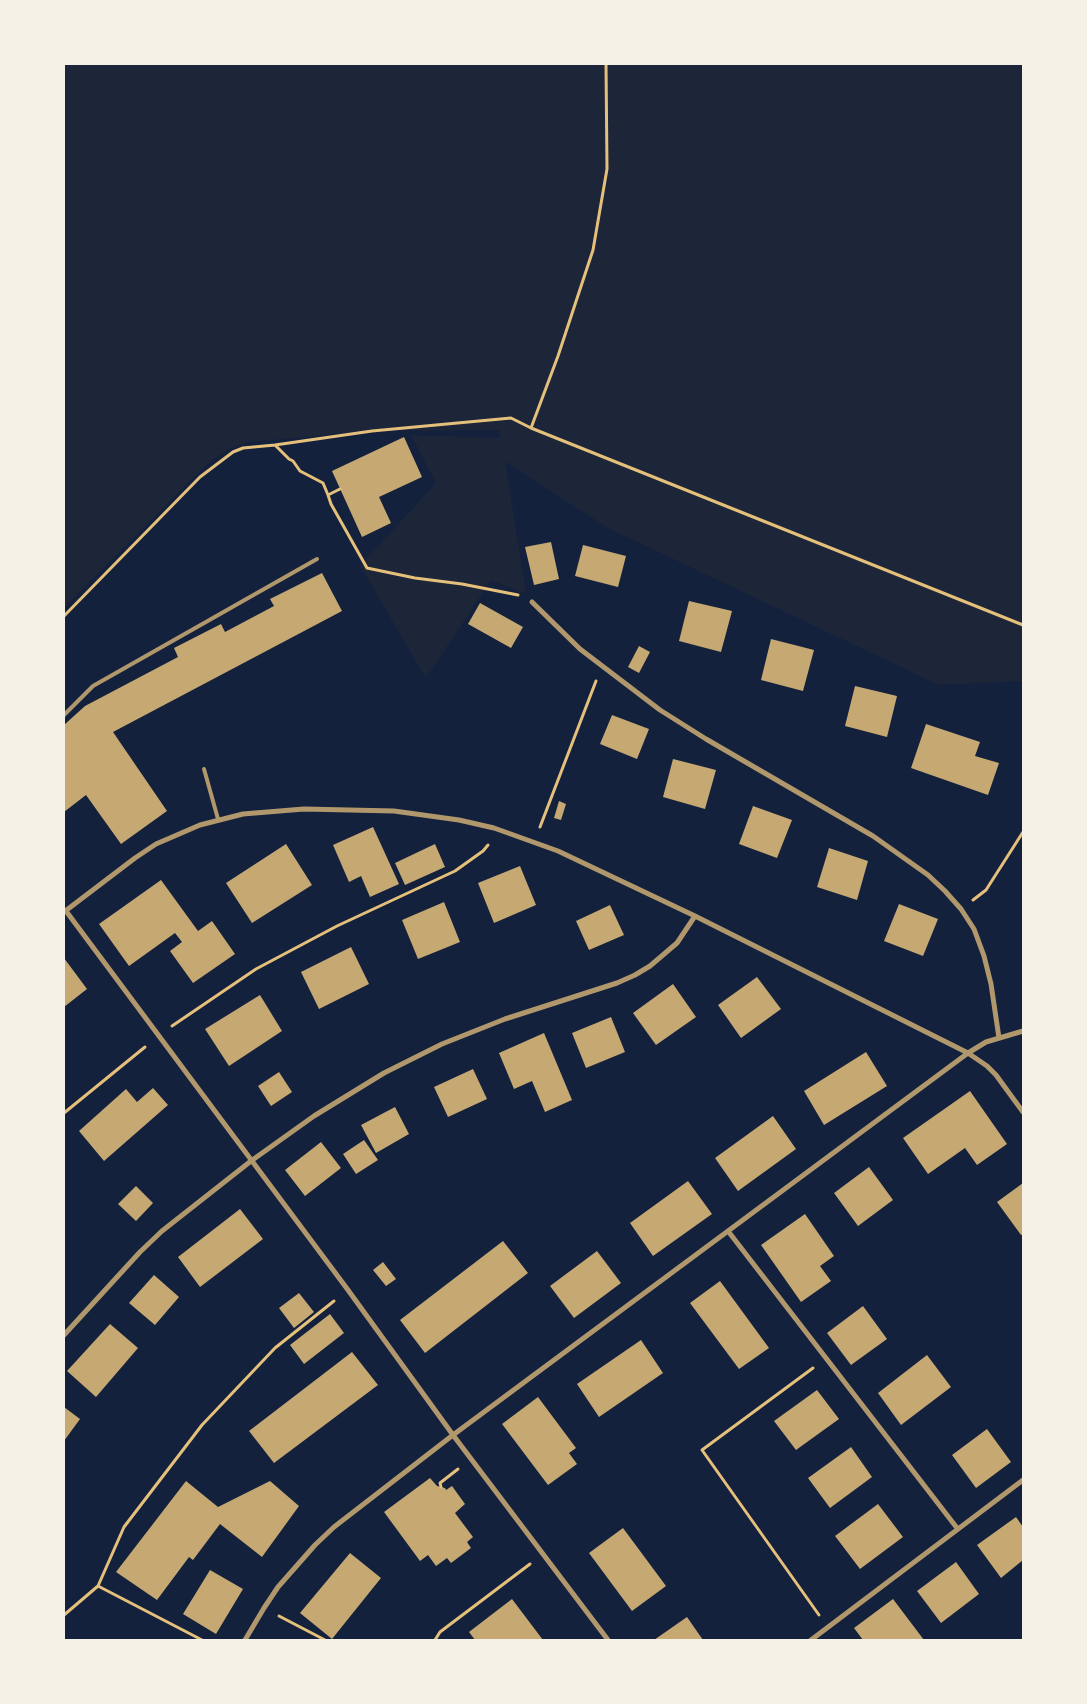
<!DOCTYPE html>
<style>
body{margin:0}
#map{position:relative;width:1087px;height:1704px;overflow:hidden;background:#14213d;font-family:"Libre Baskerville",serif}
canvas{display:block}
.frame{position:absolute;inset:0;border:65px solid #f6f1e7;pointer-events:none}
</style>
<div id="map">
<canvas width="1087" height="1704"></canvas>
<div class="frame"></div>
</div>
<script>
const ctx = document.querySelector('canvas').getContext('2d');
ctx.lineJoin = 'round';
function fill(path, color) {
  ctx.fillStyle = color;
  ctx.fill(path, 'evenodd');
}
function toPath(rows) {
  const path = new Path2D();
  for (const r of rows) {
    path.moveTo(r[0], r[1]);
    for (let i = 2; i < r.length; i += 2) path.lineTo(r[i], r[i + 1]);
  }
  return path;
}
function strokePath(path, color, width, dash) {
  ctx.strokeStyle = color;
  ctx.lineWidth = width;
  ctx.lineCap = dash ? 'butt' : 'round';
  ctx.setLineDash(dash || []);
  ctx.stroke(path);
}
fill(toPath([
 [64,64,1023,64,1023,681,939,685,608,528,506,462,505,460,526,594,491,580,426,678,360,566,436,483,411,435,500,438,499,430,372,431,249,442,233,447,213,459,200,471,64,608]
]), '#1d2539');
fill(toPath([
 [404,437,422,477,379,497,391,523,362,537,332,471],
 [551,542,559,579,534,585,525,547],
 [583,545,626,556,618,587,575,576],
 [322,573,342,611,113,732,167,811,121,844,86,795,64,812,64,725,85,706,178,657,174,648,221,624,225,632,274,606,270,599],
 [689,601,732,611,721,652,679,641],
 [480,603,523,627,511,648,468,624],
 [771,639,814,650,803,691,761,680],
 [639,646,650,652,639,673,628,667],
 [855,686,897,696,887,737,845,726],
 [612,715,649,729,637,759,600,744],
 [926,724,980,742,975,756,999,763,988,795,911,768],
 [673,759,716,770,705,809,663,797],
 [559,801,566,804,561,820,554,818],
 [753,806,792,820,777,858,739,844],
 [373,827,399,884,370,897,361,876,349,882,333,845],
 [286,844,312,885,252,923,226,883],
 [435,844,445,867,405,885,395,863],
 [829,848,868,861,857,900,817,887],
 [520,866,536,905,494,923,478,883],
 [161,880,198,931,212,921,235,954,193,983,170,951,182,942,175,933,129,966,99,924],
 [444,902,460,942,418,959,402,920],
 [899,904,938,919,923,956,884,941],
 [610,905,624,935,589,950,576,921],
 [351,947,369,984,319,1009,301,972],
 [64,958,87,989,64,1007],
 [757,977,781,1009,741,1038,718,1005],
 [673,984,696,1017,656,1045,633,1013],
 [260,995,282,1031,229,1066,205,1029],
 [611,1017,625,1052,586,1068,572,1033],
 [544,1033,572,1100,545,1112,532,1081,514,1089,499,1053],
 [866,1052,887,1086,824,1125,804,1091],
 [473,1069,487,1099,448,1117,434,1087],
 [279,1072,292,1092,271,1106,258,1086],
 [153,1088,168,1105,104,1161,79,1131,126,1089,137,1102],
 [970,1091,1007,1144,977,1165,965,1148,928,1174,903,1138],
 [395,1107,409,1134,376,1153,361,1125],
 [773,1116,796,1149,738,1191,715,1158],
 [364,1140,378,1160,356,1174,343,1154],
 [321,1142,341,1168,305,1196,285,1170],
 [869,1167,893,1200,858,1226,834,1193],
 [688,1181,712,1214,653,1256,630,1223],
 [1023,1183,1023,1234,1021,1235,997,1202],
 [136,1186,153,1203,136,1221,118,1204],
 [240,1209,263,1239,200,1287,178,1257],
 [805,1214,834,1256,820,1266,831,1281,801,1302,761,1245],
 [503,1241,528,1273,425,1353,400,1320],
 [597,1251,621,1283,574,1318,550,1286],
 [383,1262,396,1279,386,1286,373,1270],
 [154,1275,179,1297,155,1325,129,1303],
 [720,1281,769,1348,739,1369,690,1303],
 [299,1293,314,1312,294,1328,279,1308],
 [863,1306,887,1339,851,1365,827,1333],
 [330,1314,344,1333,304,1364,290,1345],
 [110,1324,138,1348,96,1397,67,1371],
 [641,1340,663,1373,599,1417,577,1384],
 [352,1352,378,1385,274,1463,249,1431],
 [927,1355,951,1387,901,1425,878,1393],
 [817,1390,839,1419,796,1450,774,1421],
 [538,1397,576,1448,569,1453,577,1464,548,1485,502,1424],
 [64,1407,80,1419,64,1441],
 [987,1429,1011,1462,976,1488,952,1455],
 [851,1447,872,1477,830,1508,808,1478],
 [430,1478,437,1486,445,1488,446,1490,452,1486,465,1504,455,1513,473,1537,467,1542,471,1548,451,1563,447,1558,436,1566,428,1555,420,1561,384,1512],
 [186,1481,218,1507,270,1481,299,1506,262,1557,220,1524,193,1560,189,1557,157,1600,116,1572],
 [878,1504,903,1537,860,1569,835,1536],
 [1016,1517,1023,1527,1023,1560,1001,1578,977,1545],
 [623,1528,666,1586,632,1611,589,1553],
 [350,1553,381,1578,332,1639,300,1613],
 [956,1562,979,1594,941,1623,917,1591],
 [210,1570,243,1589,216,1634,183,1614],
 [512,1599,543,1640,475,1640,469,1632],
 [893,1599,924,1640,863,1640,854,1628],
 [687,1617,703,1640,654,1640]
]), '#c6a872');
strokePath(toPath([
 [531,428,558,356,593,250,607,169,606,64],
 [275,445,289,459,293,461,300,471,323,483,328,495],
 [340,489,328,495,331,504,367,568,415,578,462,584,518,595],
 [64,616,200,477,233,452,243,448,275,445,372,431,511,418,531,428,1023,625],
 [540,827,596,681],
 [973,900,986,890,1023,832],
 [172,1026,256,969,337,926,455,871,483,851,488,845],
 [64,1113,145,1047],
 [813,1368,702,1450,819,1615],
 [441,1487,440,1483,458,1469],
 [98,1586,202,1640],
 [64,1615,98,1586,124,1527,202,1425,275,1348,334,1301],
 [279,1616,325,1640],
 [435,1640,440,1632,530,1564]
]), '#e5c07b', 3);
strokePath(toPath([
 [64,715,93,686,317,559],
 [204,769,218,819]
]), '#b1986c', 4);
strokePath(toPath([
 [532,602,580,649,660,710,706,739,873,836,928,875,945,891,961,909,974,929,984,956,991,984,999,1038],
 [66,911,348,1290,453,1435,608,1640],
 [64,912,135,858,156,844,200,825,243,814,304,809,394,811,459,820,494,828,558,851,695,916,968,1053,987,1066,996,1075,1023,1112],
 [728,1231,957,1528],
 [64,1335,140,1252,162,1231,251,1161,314,1116,384,1073,442,1044,505,1019,617,983,635,975,650,966,677,943,695,916],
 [245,1640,264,1608,278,1587,315,1545,334,1527,453,1435,968,1053,986,1042,1023,1031],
 [811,1640,1023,1480]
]), '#b1986c', 5);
</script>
